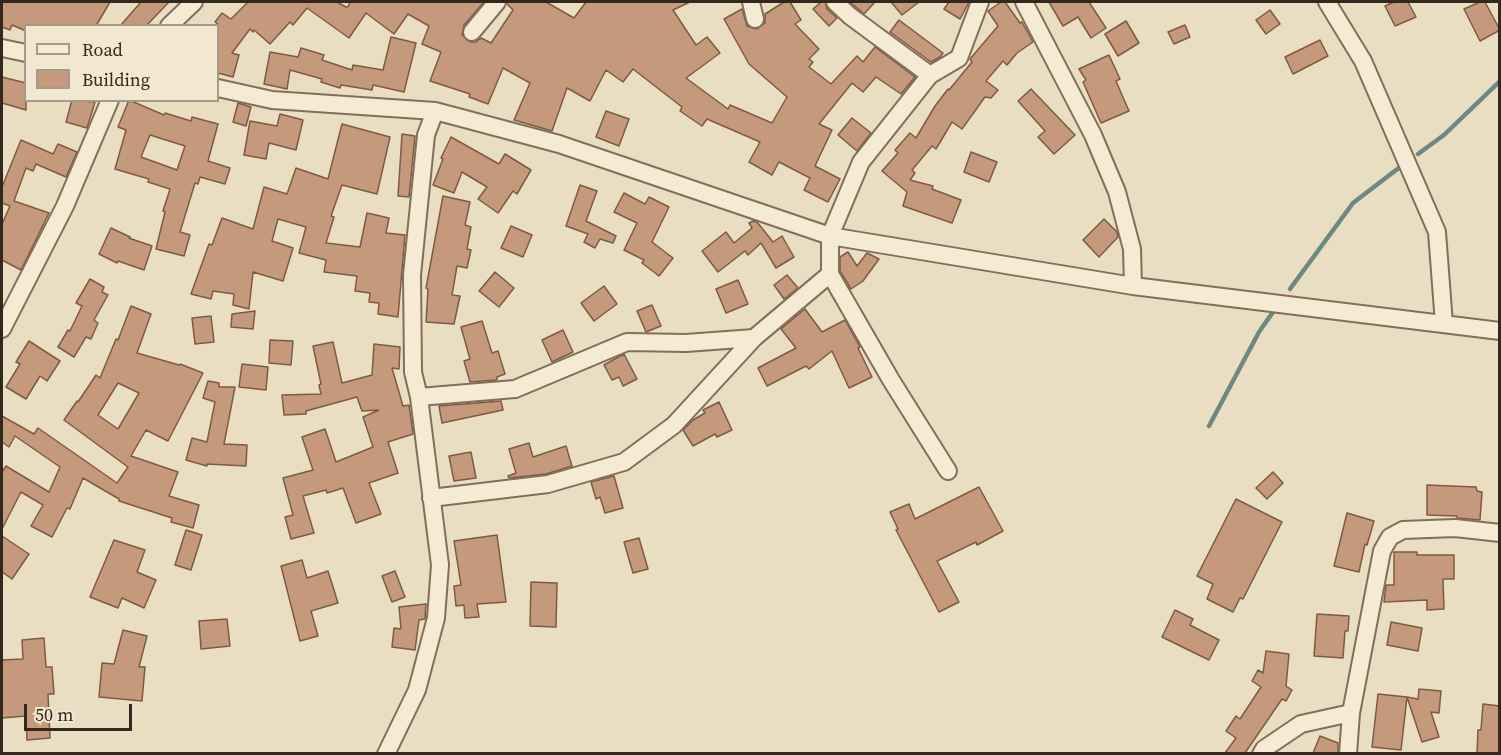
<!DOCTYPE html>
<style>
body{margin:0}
#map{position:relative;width:1501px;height:755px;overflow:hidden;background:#eadec2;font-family:"Source Serif 4",serif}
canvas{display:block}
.frame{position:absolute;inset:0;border:3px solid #33281e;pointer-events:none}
.legend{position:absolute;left:24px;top:24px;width:195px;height:78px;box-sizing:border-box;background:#f2e8d1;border:2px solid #a69b89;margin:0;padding:8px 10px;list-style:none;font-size:18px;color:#33281e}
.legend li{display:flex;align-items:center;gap:12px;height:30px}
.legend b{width:30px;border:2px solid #a69b89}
.scale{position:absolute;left:24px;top:704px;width:108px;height:27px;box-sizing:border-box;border:3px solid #33281e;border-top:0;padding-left:8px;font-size:18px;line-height:21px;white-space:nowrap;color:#33281e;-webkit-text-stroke:4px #f2e8d1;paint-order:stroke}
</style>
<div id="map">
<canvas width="1501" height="755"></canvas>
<div class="frame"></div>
<ul class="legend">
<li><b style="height:8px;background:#f5ebd4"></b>Road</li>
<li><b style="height:16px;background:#c5997b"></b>Building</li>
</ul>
<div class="scale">50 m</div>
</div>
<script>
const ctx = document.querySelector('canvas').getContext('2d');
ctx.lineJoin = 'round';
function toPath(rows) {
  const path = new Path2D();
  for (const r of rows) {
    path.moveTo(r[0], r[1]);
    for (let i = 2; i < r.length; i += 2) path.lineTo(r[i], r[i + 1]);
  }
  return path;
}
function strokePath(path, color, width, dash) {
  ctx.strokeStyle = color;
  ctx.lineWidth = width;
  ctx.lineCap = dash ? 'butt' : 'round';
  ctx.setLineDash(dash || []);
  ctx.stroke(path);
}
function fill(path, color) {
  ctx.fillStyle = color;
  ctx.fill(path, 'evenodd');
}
strokePath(toPath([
 [1418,154,1444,135,1500,81],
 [1290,289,1353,203,1400,167],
 [1209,426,1259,332,1273,312]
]), '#6c8a82', 4.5);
const building = toPath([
 [2,2,110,2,96,26,26,26,26,31,12,25,10,30,2,27,2,2],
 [141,2,169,2,146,26,120,26,141,2],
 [248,2,337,2,346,7,348,7,350,2,484,2,464,25,462,35,470,42,476,42,481,38,491,43,513,10,507,4,507,2,546,2,574,18,586,2,690,2,673,10,696,45,707,37,720,53,686,78,728,109,730,105,772,123,787,97,749,64,724,19,742,9,747,26,757,29,765,23,765,14,784,2,790,2,801,20,795,24,819,49,809,59,813,62,809,67,831,84,857,56,863,62,875,47,915,77,901,94,876,77,863,92,852,83,819,124,832,130,815,166,840,179,828,202,804,190,810,178,779,162,772,175,749,162,760,142,707,119,702,126,680,111,682,107,633,69,623,82,606,70,590,101,567,88,552,131,514,120,530,83,503,68,488,104,469,97,470,94,430,81,441,52,422,44,429,26,408,14,394,34,366,13,349,38,307,8,293,25,290,22,270,44,254,30,253,32,250,29,232,53,239,55,233,77,218,73,218,24,215,22,222,13,231,19,248,2],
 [821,2,825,2,827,9,837,18,829,26,813,9,821,2],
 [850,2,875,2,864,14,850,2],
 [891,2,919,2,902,15,891,2],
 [949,2,969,2,960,19,944,9,949,2],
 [1001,2,1005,2,1020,23,1022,22,1033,42,1017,53,1007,65,1003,61,986,81,998,90,991,98,985,97,962,129,952,122,936,149,932,146,912,170,915,173,910,180,933,186,932,189,961,200,952,223,903,206,907,192,882,171,898,153,895,150,910,133,916,138,935,106,948,89,949,90,972,62,970,59,998,26,988,11,1001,2],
 [1049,2,1089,2,1106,28,1091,38,1078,17,1063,26,1049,2],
 [1394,2,1408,2,1416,17,1395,26,1385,6,1394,2],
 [1480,2,1485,2,1500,30,1480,41,1464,9,1480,2],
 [1270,10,1280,24,1266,34,1256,20,1270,10],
 [899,20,943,53,940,57,931,62,890,32,899,20],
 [1126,21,1139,43,1118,56,1105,34,1126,21],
 [1185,25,1190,37,1174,44,1168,32,1185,25],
 [391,37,416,43,404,92,373,85,372,90,341,85,340,88,321,82,322,79,290,70,287,89,264,84,270,52,298,57,301,48,324,55,322,60,352,70,353,65,383,70,391,37],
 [1320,40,1328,56,1293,74,1285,57,1320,40],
 [1109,55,1120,79,1116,81,1129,111,1101,123,1083,82,1086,80,1079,69,1109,55],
 [2,77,26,83,26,110,2,103,2,77],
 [1031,89,1075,135,1054,154,1038,137,1045,131,1018,101,1031,89],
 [72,100,95,102,87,128,66,122,72,100],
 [129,100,164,115,165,113,191,121,192,117,218,124,208,161,230,168,225,184,200,177,198,184,195,183,180,232,190,235,184,256,156,249,165,212,163,211,170,189,148,182,149,179,115,169,126,130,118,127,129,100],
 [150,135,185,146,177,170,141,157,150,135],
 [238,103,251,107,246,126,233,122,238,103],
 [606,111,629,119,619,146,596,137,606,111],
 [280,114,303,120,296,150,269,143,266,159,244,155,250,121,277,126,280,114],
 [852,118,871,133,857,151,838,135,852,118],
 [342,124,390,137,377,194,342,185,331,216,334,217,326,243,360,247,367,213,389,218,386,233,405,235,398,317,378,314,379,303,369,302,370,293,355,291,357,276,324,272,326,260,299,253,306,227,278,219,272,241,293,248,283,281,253,272,249,309,233,305,234,294,213,291,211,299,191,294,209,244,212,245,222,218,253,229,264,187,287,194,296,168,328,179,342,124],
 [402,134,415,136,409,197,398,196,402,134],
 [451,137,499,164,505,154,531,170,517,194,513,191,498,213,478,199,487,187,462,172,454,193,433,185,443,159,441,158,451,137],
 [21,140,53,154,58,144,77,152,66,177,36,164,33,171,26,168,14,201,49,213,21,270,2,260,2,224,10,206,2,203,2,187,21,140],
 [971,152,997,162,989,182,964,172,971,152],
 [580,185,597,191,586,221,616,236,613,243,600,239,595,248,584,242,588,234,566,226,580,185],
 [624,193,645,204,649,197,669,207,652,242,673,258,659,276,642,263,644,260,624,250,637,223,614,212,624,193],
 [443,196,470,202,465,225,471,227,467,249,471,250,467,268,457,266,452,295,460,296,454,324,426,322,428,289,426,288,443,196],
 [1104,219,1117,232,1118,237,1099,257,1083,240,1104,219],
 [753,221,757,222,773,242,782,236,794,257,776,268,761,243,748,255,745,251,718,272,702,251,726,232,734,243,752,228,749,223,753,221],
 [511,226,532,235,523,257,501,248,511,226],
 [111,228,130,237,129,238,152,246,144,270,118,261,117,263,99,254,111,228],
 [848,252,857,266,867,253,879,259,863,281,851,289,840,271,840,257,848,252],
 [495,272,514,288,499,307,479,291,495,272],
 [787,275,798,288,784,299,774,285,787,275],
 [90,279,104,287,102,292,108,295,94,320,98,323,91,339,86,337,74,357,58,347,68,330,70,331,82,306,76,303,90,279],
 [738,280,748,304,726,313,716,289,738,280],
 [604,286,617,304,594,321,581,303,604,286],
 [652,305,661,326,646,332,637,311,652,305],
 [131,306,151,314,137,353,179,365,180,364,203,373,168,441,146,430,131,456,178,472,169,496,199,505,193,528,171,522,172,518,119,501,119,499,83,478,70,509,67,508,52,537,31,526,43,505,21,492,2,529,2,472,6,466,49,492,60,467,15,436,9,447,2,442,2,416,34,434,38,428,117,483,128,467,64,420,77,401,78,402,96,375,100,378,116,339,118,340,131,306],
 [118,383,139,393,118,429,98,415,118,383],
 [805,309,822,332,845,320,860,347,858,348,872,377,849,388,832,351,809,369,806,366,767,386,758,368,796,348,781,329,805,309],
 [255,311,253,329,231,327,232,314,255,311],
 [211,316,214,342,195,344,192,318,211,316],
 [482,321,492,353,498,351,505,374,497,377,497,380,470,382,464,361,470,359,461,327,482,321],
 [563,330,573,352,552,362,542,340,563,330],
 [270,340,293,341,291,365,269,363,270,340],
 [29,341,60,361,47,381,40,376,26,399,6,387,20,364,16,362,29,341],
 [333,342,342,383,372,375,374,344,400,347,399,369,392,368,403,406,409,405,413,434,388,442,398,473,369,483,381,514,356,523,343,488,327,493,326,490,303,496,314,533,291,539,285,517,293,515,283,478,313,470,302,437,325,429,336,462,373,447,363,417,379,410,362,411,357,397,306,411,306,414,284,415,282,395,321,394,319,385,321,384,313,346,333,342],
 [624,354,637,379,623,386,619,377,612,380,604,365,624,354],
 [242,364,268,367,266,390,239,387,242,364],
 [208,381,219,383,219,387,235,387,224,444,247,445,246,466,207,464,207,466,186,460,192,438,207,442,215,402,203,398,208,381],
 [501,401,503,410,442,423,439,406,501,401],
 [719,402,732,430,717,437,715,434,693,446,683,430,693,420,705,413,703,410,719,402],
 [529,443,533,457,566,446,572,466,546,474,509,478,508,476,516,473,509,449,529,443],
 [471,452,476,478,454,481,449,456,471,452],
 [1273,472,1283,483,1267,499,1256,488,1273,472],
 [614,476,623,508,605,513,600,497,596,499,591,482,614,476],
 [1427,485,1476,487,1477,491,1482,492,1480,520,1457,518,1457,516,1427,515,1427,485],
 [979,487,1003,531,977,545,976,542,937,561,959,602,939,612,896,530,898,529,890,512,909,504,915,519,979,487],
 [1236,499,1282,522,1243,599,1240,598,1233,612,1207,599,1213,584,1197,576,1236,499],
 [1347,513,1374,521,1367,545,1365,544,1359,572,1334,566,1347,513],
 [186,530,202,535,191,570,175,565,186,530],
 [497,535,506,602,477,604,479,617,465,618,464,605,456,606,454,586,461,585,454,541,497,535],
 [2,536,29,554,12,579,2,572,2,536],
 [639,538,648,569,633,573,624,542,639,538],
 [114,540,145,550,137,572,156,580,144,608,122,598,118,608,90,597,114,540],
 [1394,552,1417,552,1417,555,1454,555,1454,579,1443,579,1444,609,1427,610,1427,600,1384,602,1386,585,1394,585,1394,552],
 [302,560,307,578,328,571,338,603,311,611,318,636,300,641,281,566,302,560],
 [395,571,405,597,392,602,382,576,395,571],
 [531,582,557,583,556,627,530,626,531,582],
 [426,604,425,619,419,620,415,650,392,647,394,628,401,629,399,607,426,604],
 [1175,610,1193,619,1190,625,1219,640,1209,660,1162,637,1175,610],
 [1317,614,1349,616,1348,631,1345,631,1343,658,1314,656,1317,614],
 [227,619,230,646,201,649,199,621,227,619],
 [1391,622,1422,628,1418,651,1387,645,1391,622],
 [123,630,147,636,139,667,145,667,142,701,99,697,102,663,114,664,123,630],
 [44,638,46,667,52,667,54,694,48,694,50,738,27,740,26,716,2,718,2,660,23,659,22,640,44,638],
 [1266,651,1289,654,1286,686,1292,690,1286,701,1282,699,1245,753,1225,753,1236,738,1226,731,1236,716,1240,719,1261,687,1252,681,1258,670,1263,673,1266,651],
 [1419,689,1441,691,1439,713,1431,712,1439,737,1422,742,1407,697,1418,699,1419,689],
 [1378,694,1407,697,1401,750,1372,747,1378,694],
 [1483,704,1500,706,1500,753,1477,753,1478,730,1481,730,1483,704],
 [1320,736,1338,743,1338,753,1313,753,1320,736]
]);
fill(building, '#c5997b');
strokePath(building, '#7f5a43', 1.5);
const minor = toPath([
 [751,2,755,19],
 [835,2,850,16,930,75],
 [1024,2,1093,135,1117,192,1132,249,1133,286],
 [1327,2,1363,61,1437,232,1444,324],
 [169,26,194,2],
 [472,32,497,2],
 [2,48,26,53],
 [218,88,272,100,435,111,559,144,830,236,1133,286,1500,331],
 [2,329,65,206,110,100],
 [419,397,515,389,627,342,686,343,754,338],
 [948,471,891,380,830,274,830,236,861,162,930,75,959,58,980,2],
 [431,498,548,484,624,462,674,425,754,338,830,274],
 [386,754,417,690,436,618,440,565,419,397,413,372,412,275,426,135,435,111],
 [1261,754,1264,749,1301,724,1351,713],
 [1348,754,1351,713,1382,551,1390,537,1403,530,1455,528,1500,533]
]);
strokePath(minor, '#826f5b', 20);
strokePath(minor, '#f5ebd4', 16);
</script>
